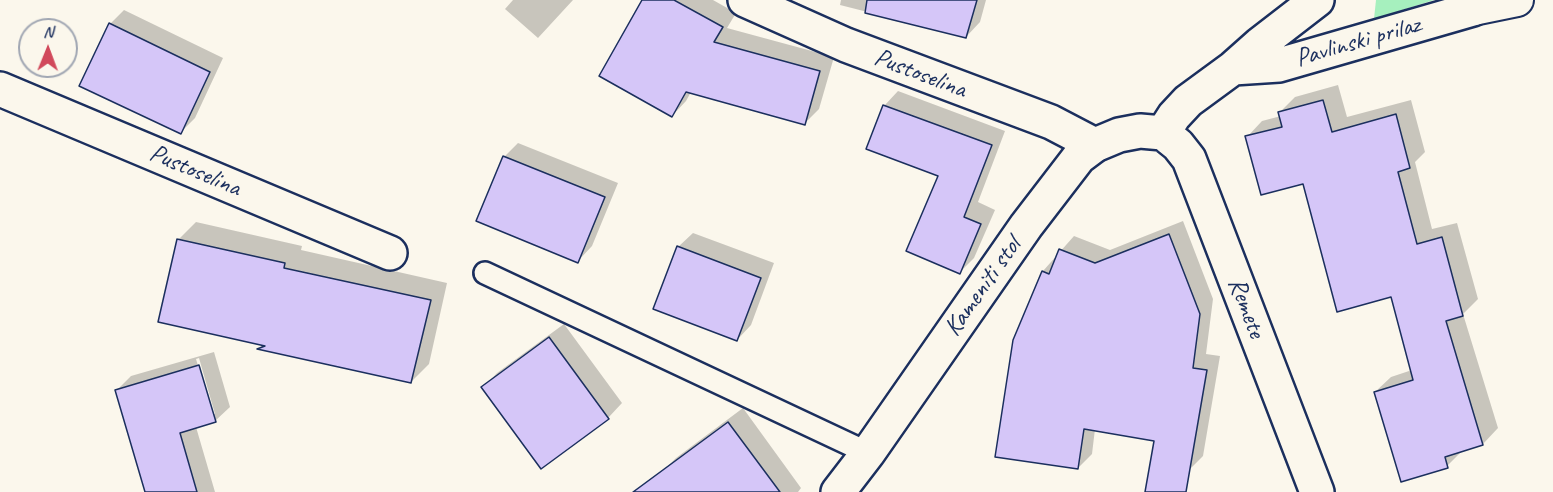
<!DOCTYPE html>
<style>
body{margin:0}
#map{position:relative;width:1553px;height:492px;overflow:hidden;background:#fbf7ec;font-family:Caveat,sans-serif}
canvas{display:block}
.north{position:absolute;left:18px;top:18px;width:60px;height:60px;box-sizing:border-box;background:#fbf7ec;border:2px solid #a1a7b3;border-radius:50%;rotate:1deg;font-size:16px;font-weight:700;line-height:24px;text-align:center;color:#1b2f5e}
.north::after{content:'';display:block;margin:auto;width:21px;height:27px;background:#d1495b;clip-path:polygon(50% 0,100% 100%,50% 72%,0 100%)}
</style>
<div id="map">
<canvas width="1553" height="492"></canvas>
<div class="north">N</div>
</div>
<script>
const ctx = document.querySelector('canvas').getContext('2d');
ctx.lineJoin = 'round';
function fill(path, color) {
  ctx.fillStyle = color;
  ctx.fill(path, 'evenodd');
}
function toPath(rows) {
  const path = new Path2D();
  for (const r of rows) {
    path.moveTo(r[0], r[1]);
    for (let i = 2; i < r.length; i += 2) path.lineTo(r[i], r[i + 1]);
  }
  return path;
}
function strokePath(path, color, width, dash) {
  ctx.strokeStyle = color;
  ctx.lineWidth = width;
  ctx.lineCap = dash ? 'butt' : 'round';
  ctx.setLineDash(dash || []);
  ctx.stroke(path);
}
function label(font, color, halo, rows, align = 'center') {
  ctx.font = font + ' Caveat,sans-serif';
  ctx.lineWidth = 6;
  ctx.setLineDash([]);
  ctx.textBaseline = 'middle';
  ctx.strokeStyle = halo;
  ctx.fillStyle = color;
  for (const [text, x, y, turn = 0] of rows) {
    ctx.save();
    ctx.translate(x, y);
    ctx.rotate((+turn || 0) * Math.PI / 180);
    ctx.textAlign = isNaN(turn) ? turn : align;
    if (halo) ctx.strokeText(text, 0, 0);
    ctx.fillText(text, 0, 0);
    ctx.restore();
  }
}
fill(toPath([
 [1376,0,1434,0,1374,19]
]), '#a6f0be');
fill(toPath([
 [513,0,573,0,538,38,505,9],
 [644,0,713,0,736,13,727,28,834,57,819,109,805,123,691,92,686,101,672,116],
 [841,0,986,0,980,22,966,37,840,5],
 [124,10,223,58,195,118,181,132,110,24],
 [1338,85,1347,117,1411,100,1425,152,1415,162,1432,229,1457,223,1478,299,1463,314,1498,428,1483,444,1462,451,1447,466,1375,392,1391,377,1412,370,1392,295,1304,182,1247,137,1262,121,1281,116,1280,112,1295,97],
 [898,91,1005,131,978,202,995,210,974,258,959,273,940,175,884,106],
 [518,143,618,183,592,246,578,261,504,157],
 [1183,221,1213,299,1206,354,1220,356,1203,456,1189,470,1156,440,1095,429,1092,454,1078,468,1043,271,1074,236,1110,250],
 [196,222,302,246,301,250,447,283,429,364,411,382,260,348,263,344,178,240],
 [693,233,774,263,751,325,737,340,678,247],
 [564,324,622,403,608,418,541,467,483,388,497,373],
 [214,352,230,407,215,421,196,427,215,492,147,492,117,390,131,376],
 [199,358,215,414,212,414,196,359],
 [743,408,801,488,798,492,677,492,662,472,676,458]
]), '#0003');
const building = toPath([
 [642,0,674,0,723,27,714,42,820,71,805,125,686,92,672,117,599,76,642,0],
 [867,0,977,0,966,38,865,13,867,0],
 [109,23,210,72,181,134,79,86,109,23],
 [1323,100,1332,132,1396,114,1410,168,1398,172,1417,244,1442,237,1463,316,1446,321,1483,445,1445,457,1448,468,1401,482,1374,392,1413,380,1391,297,1337,312,1303,184,1261,195,1245,136,1282,127,1278,112,1323,100],
 [883,105,992,145,964,217,981,224,960,274,906,251,938,176,866,149,883,105],
 [503,156,605,197,578,263,476,221,503,156],
 [1169,234,1200,314,1193,368,1207,370,1186,492,1145,492,1154,441,1084,429,1078,469,995,457,1013,340,1042,271,1049,274,1059,249,1095,263,1169,234],
 [177,239,285,263,284,268,431,300,411,383,257,349,265,346,158,322,177,239],
 [677,246,761,278,737,341,653,309,677,246],
 [549,337,609,419,541,469,481,387,549,337],
 [199,365,216,422,180,433,197,492,145,492,115,390,199,365],
 [728,422,780,492,633,492,728,422]
]);
fill(building, '#d5c6f8');
strokePath(building, '#1b2f5e', 1.5);
const service = toPath([
 [485,273,868,453]
]);
const pedestrian = toPath([
 [1473,9,1517,0]
]);
const minor = toPath([
 [745,0,846,45,1051,122,1095,145],
 [1233,68,1279,65,1473,9],
 [0,89,390,253],
 [1163,133,1174,116,1188,101,1233,68,1260,44,1317,0]
]);
const secondary = toPath([
 [838,492,868,453,1026,226,1079,157,1095,145,1119,135,1140,131,1163,133,1178,145,1189,159,1317,492]
]);
strokePath(service, '#1b2f5e', 26);
strokePath(pedestrian, '#1b2f5e', 36);
strokePath(minor, '#1b2f5e', 38);
strokePath(secondary, '#1b2f5e', 38);
strokePath(service, '#fbf7ec', 21);
strokePath(pedestrian, '#fbf7ec', 32);
strokePath(minor, '#fbf7ec', 33);
strokePath(secondary, '#fbf7ec', 33);
label('26px', '#1b2f5e', '#fbf7ec', [
 ["Pavlinski prilaz",1358,42,-16],
 ["Pustoselina",920,74,21],
 ["Pustoselina",195,171,23],
 ["Kameniti stol",983,287,-55],
 ["Remete",1246,308,69]
]);
</script>
